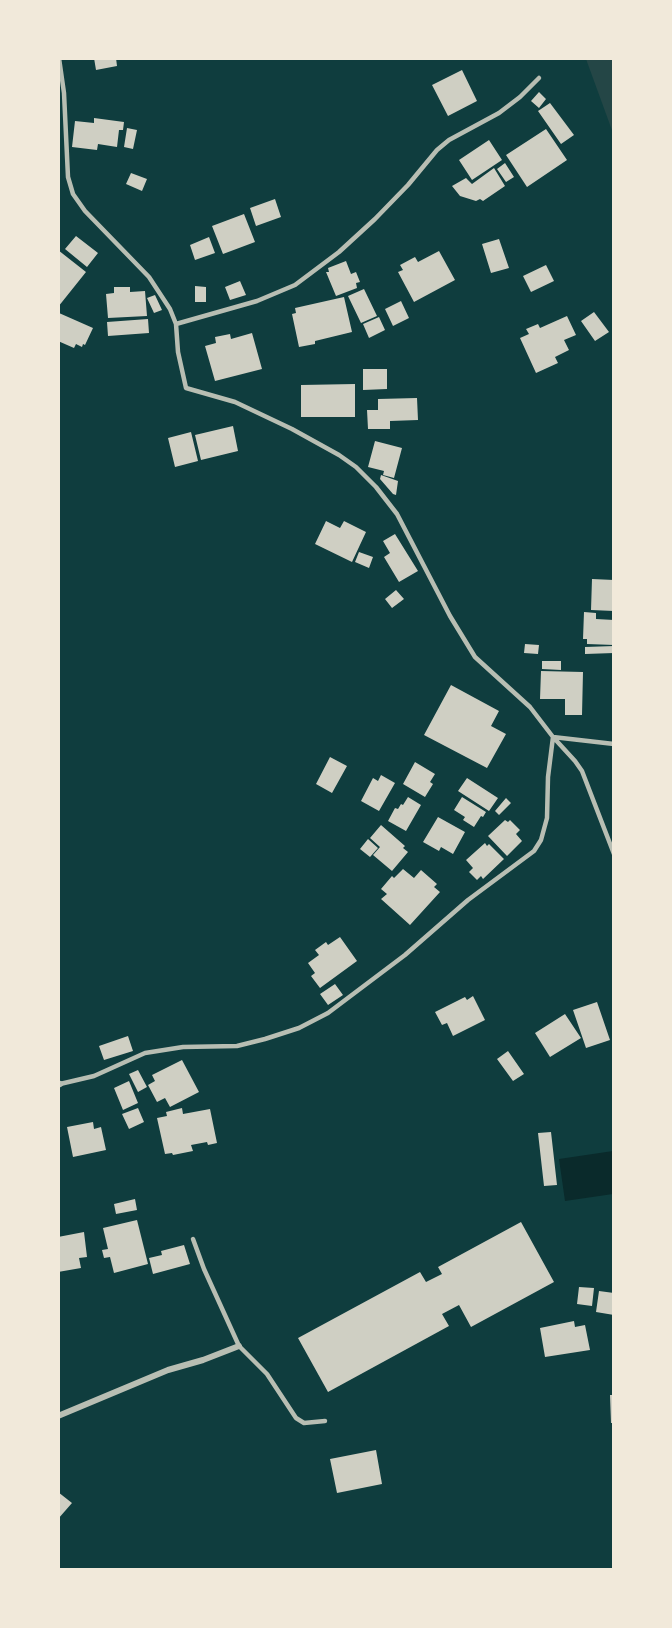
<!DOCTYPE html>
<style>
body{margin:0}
#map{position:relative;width:672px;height:1628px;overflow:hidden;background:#0f3d3e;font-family:Arial,sans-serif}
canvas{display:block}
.frame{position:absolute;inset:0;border:60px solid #f1e9da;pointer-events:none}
</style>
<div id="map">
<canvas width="672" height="1628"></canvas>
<div class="frame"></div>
</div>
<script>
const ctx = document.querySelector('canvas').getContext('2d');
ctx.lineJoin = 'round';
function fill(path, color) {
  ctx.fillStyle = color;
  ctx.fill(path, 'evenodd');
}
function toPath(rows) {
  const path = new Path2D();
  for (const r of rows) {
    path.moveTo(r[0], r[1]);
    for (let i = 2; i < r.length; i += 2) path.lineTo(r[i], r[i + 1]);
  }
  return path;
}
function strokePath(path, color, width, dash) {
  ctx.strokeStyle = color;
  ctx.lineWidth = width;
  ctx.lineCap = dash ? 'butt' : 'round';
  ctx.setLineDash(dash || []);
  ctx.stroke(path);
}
fill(toPath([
 [586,59,613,59,613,133]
]), '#244646');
fill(toPath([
 [613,1151,613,1194,565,1201,559,1159]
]), '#0a2a2b');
fill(toPath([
 [94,58,116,58,117,66,96,70],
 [462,70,477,101,448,116,432,85],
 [539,92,546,99,539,108,531,101],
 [550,103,574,135,561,144,538,111],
 [94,118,124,122,123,130,119,130,117,147,98,144,97,150,72,147,75,121,94,123],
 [127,128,137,130,133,149,124,147],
 [546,129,567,160,527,187,506,155],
 [489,140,502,160,472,180,459,160],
 [505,163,514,177,506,182,497,169],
 [494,168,505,186,483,201,480,199,476,201,460,196,452,186,466,178,472,184],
 [131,173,147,179,142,191,126,184],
 [275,199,281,217,256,226,250,208],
 [244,214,255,242,223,254,212,226],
 [76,236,98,253,87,267,65,249],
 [209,237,215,253,195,260,190,245],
 [499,239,509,268,491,273,482,244],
 [58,250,86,272,58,307],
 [439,251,455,280,414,302,398,272,403,270,400,265,415,257,418,262],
 [346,261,351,274,356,272,360,282,356,283,357,288,336,296,326,272,329,272,328,268],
 [546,265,554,281,531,292,523,276],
 [240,281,246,295,230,300,225,287],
 [195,286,206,287,206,302,195,302],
 [114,287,130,287,130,292,145,291,147,316,108,318,106,294,114,293],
 [364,289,377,316,361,323,348,296],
 [155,295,162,310,154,313,147,298],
 [344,297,352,332,315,341,315,344,299,347,292,314,296,313,295,308],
 [401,301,409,318,393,326,385,309],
 [594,312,609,332,595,341,581,321],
 [59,313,93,328,85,345,83,344,82,347,76,344,74,348,58,341],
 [567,316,576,335,564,340,569,350,555,357,558,363,536,373,520,338,529,334,526,329,538,324,540,328],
 [379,317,385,330,369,338,363,324],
 [148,319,149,333,108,336,107,322],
 [252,333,262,369,215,381,205,346,216,343,215,337,230,334,231,339],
 [363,369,387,369,387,389,363,390],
 [355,384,355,417,301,417,301,385],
 [417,398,418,420,390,421,390,429,368,429,367,410,378,410,378,399],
 [233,426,238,451,201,460,195,435],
 [191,432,198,461,175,467,168,438],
 [375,441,402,448,394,478,383,475,384,471,368,467],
 [381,475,398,481,396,495,393,494,380,479],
 [326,521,340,528,344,521,366,532,352,562,315,544],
 [395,534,418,571,399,582,384,557,390,553,383,541],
 [359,552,373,557,369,568,355,562],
 [592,579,614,580,614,611,591,610],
 [396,590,404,599,392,608,385,599],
 [584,612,596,613,596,619,614,620,614,645,587,644,587,639,583,639],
 [525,644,539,645,538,654,524,653],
 [614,646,614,653,585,654,585,647],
 [542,661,561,661,561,670,542,669],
 [541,671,583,672,582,715,565,715,565,699,540,699],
 [451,685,499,711,491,726,506,734,487,768,424,735],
 [330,757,347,766,332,793,316,784],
 [415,762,435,774,430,782,433,784,425,797,403,784],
 [381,775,395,783,379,811,361,801,373,778,378,781],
 [467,778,498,798,489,811,458,791],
 [408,797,421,805,406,831,388,821,395,808,398,809,401,804,403,805],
 [462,797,486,812,483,817,481,816,474,827,463,820,465,817,454,810],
 [506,798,511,803,499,815,495,811],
 [438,817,465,832,453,854,441,847,439,851,423,842],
 [505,820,508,822,510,820,520,830,516,834,522,841,507,856,488,836],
 [381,825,405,846,403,848,408,852,392,871,373,855,380,847,370,838],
 [368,839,378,848,370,857,360,849],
 [485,843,487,846,489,844,504,859,483,879,481,876,477,880,469,872,473,868,466,860],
 [403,869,414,878,421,870,437,884,434,887,440,892,410,925,381,899,387,894,381,889,392,876,394,878],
 [340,937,357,961,320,988,311,976,315,973,308,963,319,955,315,950,326,942,328,945],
 [335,984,343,995,328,1005,320,994],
 [473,996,485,1020,453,1036,447,1023,442,1025,435,1012,465,997,467,1000],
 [597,1002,610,1040,586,1048,573,1010],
 [565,1014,581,1038,550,1057,535,1033],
 [128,1036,133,1051,104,1060,99,1046],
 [508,1051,524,1074,513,1081,497,1059],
 [182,1060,199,1092,170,1107,165,1098,157,1102,148,1085,155,1081,152,1075],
 [138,1070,147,1087,138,1092,129,1074],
 [129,1081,138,1103,123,1110,114,1088],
 [138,1108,144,1122,129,1129,122,1114],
 [182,1108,183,1114,210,1109,217,1143,208,1145,207,1142,191,1145,193,1151,173,1155,172,1153,165,1154,157,1118,167,1116,166,1112],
 [93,1122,94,1129,101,1127,106,1150,73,1157,67,1127],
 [551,1132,557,1185,544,1186,538,1133],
 [135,1199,137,1210,116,1214,114,1204],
 [137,1220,148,1264,114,1273,110,1257,104,1258,102,1250,108,1249,103,1228],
 [521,1222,554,1282,471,1327,459,1305,442,1314,449,1326,328,1392,298,1338,420,1272,426,1282,442,1274,438,1267],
 [84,1232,87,1257,79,1258,81,1268,58,1272,58,1237],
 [184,1245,190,1264,153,1274,149,1258,162,1255,161,1251],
 [579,1287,594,1288,592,1306,577,1304],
 [599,1291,614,1293,614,1315,596,1312],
 [574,1321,575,1327,585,1325,590,1350,545,1357,540,1328],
 [610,1395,614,1395,614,1423,611,1423],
 [376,1450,382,1484,337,1493,330,1459],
 [58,1492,72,1503,58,1519]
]), '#cfcfc3');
strokePath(toPath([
 [59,58,64,93,68,177,73,194,85,211,149,277,170,309,176,324,178,352,186,388,235,402,292,429,339,455,356,467,376,487,397,514,450,616,475,657,530,707,553,737,575,761,582,771,614,854],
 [176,324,257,301,295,285,339,252,375,219,408,185,437,150,449,140,499,113,520,97,539,78],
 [553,737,614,744],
 [60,1084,94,1076,145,1053,183,1047,237,1046,265,1039,299,1028,328,1013,405,955,468,900,534,851,541,840,547,818,548,777,553,737],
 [193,1239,204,1269,239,1346,267,1374,296,1418,304,1423,325,1421]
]), '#b8beb3', 4.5);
strokePath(toPath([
 [58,1085,60,1084],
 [58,1416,168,1370,203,1360,239,1346]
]), '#b8beb3', 6);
</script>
